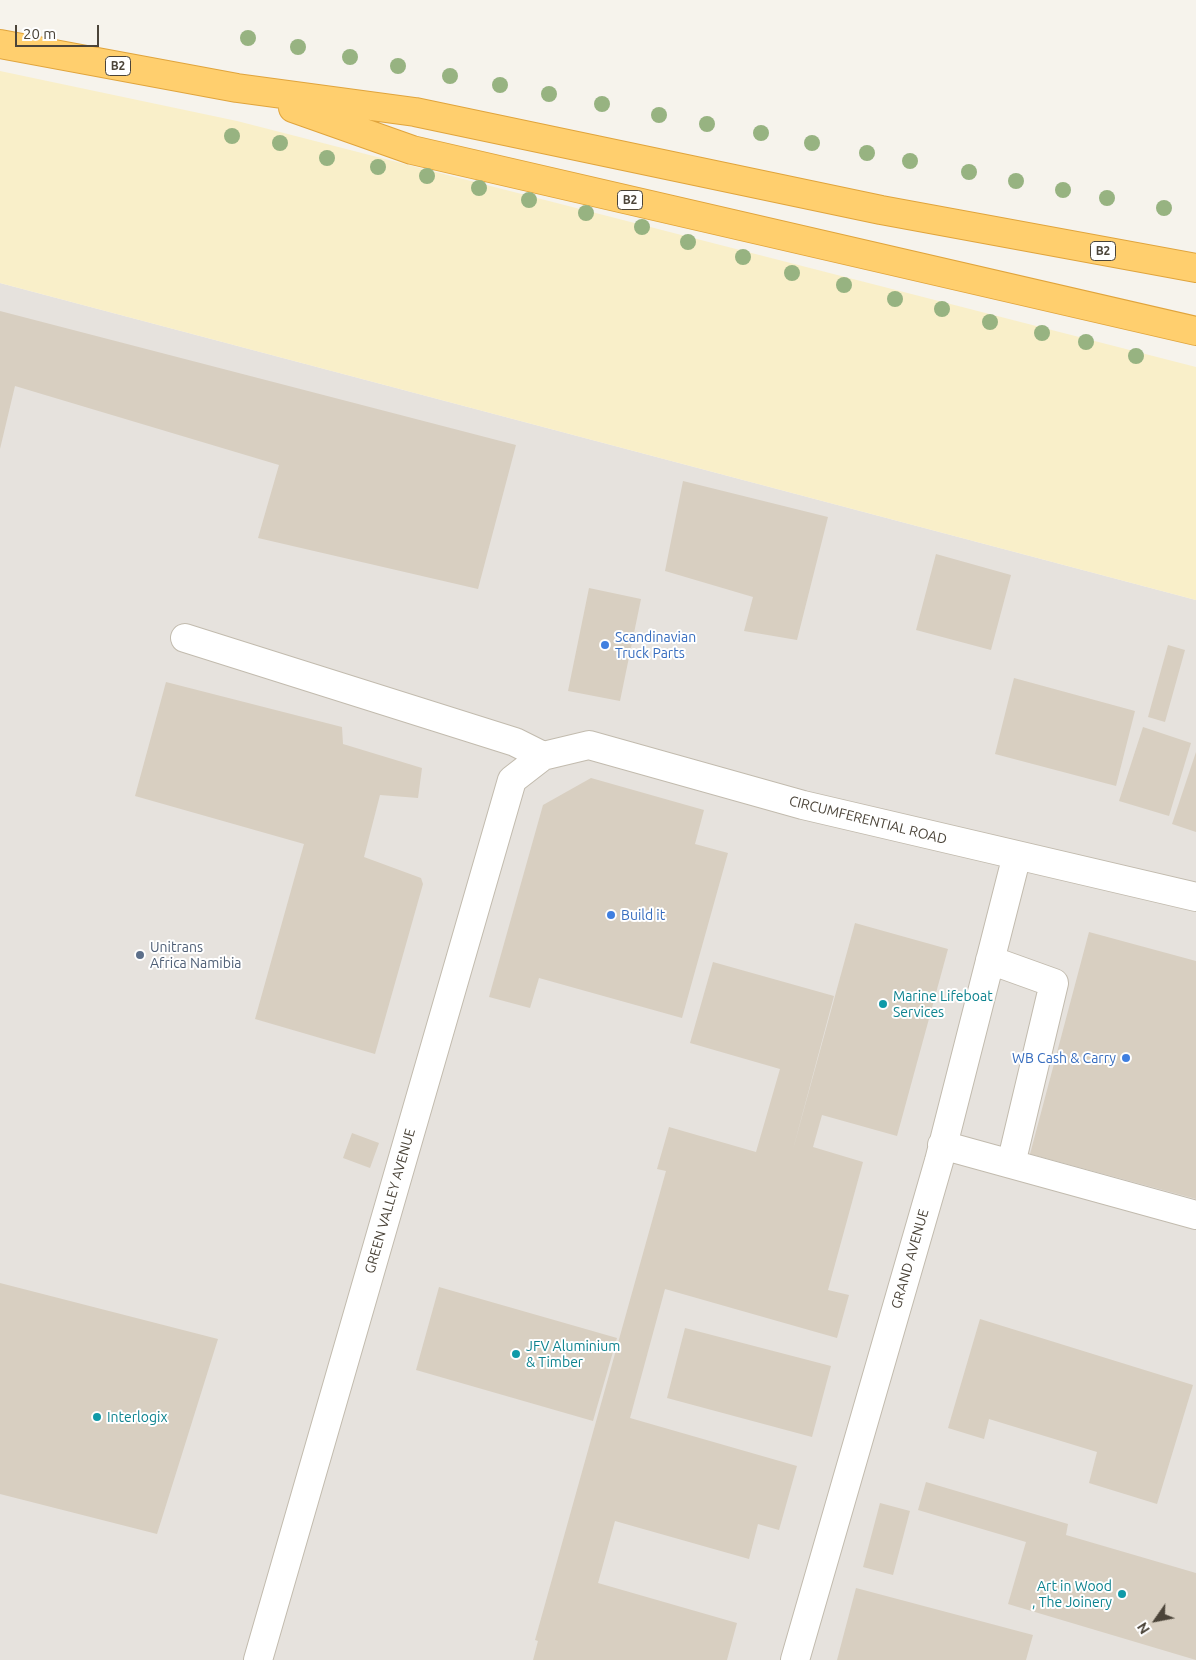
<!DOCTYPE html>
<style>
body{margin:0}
#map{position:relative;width:1196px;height:1660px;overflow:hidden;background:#f6f3ec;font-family:Ubuntu,sans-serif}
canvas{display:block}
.north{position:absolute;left:1131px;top:1595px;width:50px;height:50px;-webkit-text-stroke:4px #fff;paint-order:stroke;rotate:237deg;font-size:14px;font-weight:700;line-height:20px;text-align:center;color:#4b4439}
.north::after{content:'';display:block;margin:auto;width:18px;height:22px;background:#4b4439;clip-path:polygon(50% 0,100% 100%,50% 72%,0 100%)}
.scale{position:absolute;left:15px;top:25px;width:84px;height:22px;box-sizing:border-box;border:2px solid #4b4439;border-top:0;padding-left:6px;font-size:15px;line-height:18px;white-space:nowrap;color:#4b4439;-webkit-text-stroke:4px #fff;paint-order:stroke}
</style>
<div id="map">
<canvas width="1196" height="1660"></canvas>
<div class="north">N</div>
<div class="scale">20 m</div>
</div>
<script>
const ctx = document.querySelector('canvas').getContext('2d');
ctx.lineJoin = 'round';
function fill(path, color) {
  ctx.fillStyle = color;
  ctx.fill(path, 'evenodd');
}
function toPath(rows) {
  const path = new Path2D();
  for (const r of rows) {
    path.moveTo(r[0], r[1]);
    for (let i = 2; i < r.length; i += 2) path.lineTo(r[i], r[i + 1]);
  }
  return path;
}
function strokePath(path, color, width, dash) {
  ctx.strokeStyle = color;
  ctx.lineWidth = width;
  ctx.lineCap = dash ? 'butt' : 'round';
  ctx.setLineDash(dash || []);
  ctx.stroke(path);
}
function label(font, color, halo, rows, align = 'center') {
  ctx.font = font + ' Ubuntu,sans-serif';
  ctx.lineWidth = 4;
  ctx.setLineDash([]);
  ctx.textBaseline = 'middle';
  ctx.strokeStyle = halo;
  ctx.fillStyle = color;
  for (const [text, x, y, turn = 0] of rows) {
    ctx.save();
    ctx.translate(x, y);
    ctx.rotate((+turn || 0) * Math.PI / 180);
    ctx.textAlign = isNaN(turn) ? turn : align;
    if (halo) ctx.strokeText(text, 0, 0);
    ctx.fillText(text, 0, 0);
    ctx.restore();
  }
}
fill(toPath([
 [0,283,1196,600,1196,1660,0,1660]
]), '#e6e2dd');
fill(toPath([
 [0,71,237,121,1196,367,1196,600,0,283]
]), '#f9efc9');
fill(toPath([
 [0,311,516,445,478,589,258,538,279,465,15,386,0,449],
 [683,481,828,517,797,640,744,631,753,597,665,571],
 [936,554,1011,575,991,650,916,630],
 [589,588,641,599,620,701,568,691],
 [1168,645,1185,650,1165,722,1148,717],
 [1014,678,1135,711,1116,786,995,754],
 [166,682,342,727,343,744,422,768,418,798,380,795,364,857,421,878,423,884,375,1054,255,1019,304,844,135,796],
 [1143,727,1191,743,1169,816,1119,801],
 [1196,752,1196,832,1172,824],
 [591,778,704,810,695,844,728,853,682,1018,539,978,530,1008,489,997,543,805],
 [855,923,948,949,897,1136,822,1115,813,1147,863,1162,828,1290,849,1295,837,1338,665,1289,630,1418,797,1466,779,1530,758,1524,749,1559,615,1521,598,1583,737,1623,727,1660,533,1660,538,1641,535,1640,666,1171,657,1169,669,1127,756,1152,780,1069,690,1043,713,962,834,996,792,1153],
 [1089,932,1196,961,1196,1199,1030,1154],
 [352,1133,379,1143,370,1168,343,1158],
 [0,1283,218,1339,157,1534,0,1494],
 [439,1287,617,1338,593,1421,416,1370],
 [980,1319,1193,1385,1157,1504,1089,1483,1097,1452,989,1419,984,1439,948,1428],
 [685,1328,831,1366,812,1437,667,1398],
 [926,1482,1068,1524,1066,1535,1196,1573,1196,1660,1008,1604,1026,1542,918,1510],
 [880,1503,910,1511,893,1575,863,1567],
 [856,1588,1033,1635,1026,1660,837,1660]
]), '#d8cfc1');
const minor = toPath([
 [185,638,515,742,543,756],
 [990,960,1054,983,1011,1164],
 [942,1145,1196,1215],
 [258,1660,512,780,543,756,589,745,803,805,1196,897],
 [795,1660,939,1161,1017,855]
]);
const highway = toPath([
 [0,44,237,88,415,112,881,210,1196,268],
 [293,108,412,150,1196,331]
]);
strokePath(minor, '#c2bbae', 30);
strokePath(highway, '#e0a43c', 30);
strokePath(minor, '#fff', 28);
strokePath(highway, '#ffcf6e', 28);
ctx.fillStyle = '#97b381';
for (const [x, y] of [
 [248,38],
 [298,47],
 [350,57],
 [398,66],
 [450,76],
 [500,85],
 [549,94],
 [602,104],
 [659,115],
 [707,124],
 [761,133],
 [232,136],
 [280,143],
 [812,143],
 [867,153],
 [327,158],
 [910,161],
 [378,167],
 [969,172],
 [427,176],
 [1016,181],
 [479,188],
 [1063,190],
 [1107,198],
 [529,200],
 [1164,208],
 [586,213],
 [642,227],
 [688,242],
 [743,257],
 [792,273],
 [844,285],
 [895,299],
 [942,309],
 [990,322],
 [1042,333],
 [1086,342],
 [1136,356]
]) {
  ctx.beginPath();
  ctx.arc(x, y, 8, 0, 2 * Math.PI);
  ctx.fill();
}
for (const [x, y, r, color] of [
 [605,645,5,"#3f7fe0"],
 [611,915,5,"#3f7fe0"],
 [140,955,5,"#5c6f8a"],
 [883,1004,5,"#0f9aa8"],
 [1126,1058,5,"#3f7fe0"],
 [516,1354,5,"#0f9aa8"],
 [97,1417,5,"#0f9aa8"],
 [1122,1594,5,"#0f9aa8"]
]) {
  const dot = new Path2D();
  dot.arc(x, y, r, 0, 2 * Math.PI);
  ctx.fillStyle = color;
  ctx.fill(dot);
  strokePath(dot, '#fff', 2);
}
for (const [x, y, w] of [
 [118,66,25],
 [630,200,25],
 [1103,251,25]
]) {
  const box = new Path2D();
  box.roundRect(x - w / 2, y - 9.5, w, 19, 4);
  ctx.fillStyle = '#fff';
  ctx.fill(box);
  strokePath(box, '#4b4439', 1);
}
label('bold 12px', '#4b4439', null, [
 ["B2",118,66],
 ["B2",630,200],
 ["B2",1103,251]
]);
label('14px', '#366cbe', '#fff', [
 ["Scandinavian",615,637],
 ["Truck Parts",615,653],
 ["Build it",621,915],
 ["WB Cash & Carry",1116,1058,"right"]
], 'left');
label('14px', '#4b4439', '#fff', [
 ["CIRCUMFERENTIAL ROAD",868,820,14],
 ["GREEN VALLEY AVENUE",390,1201,-74],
 ["GRAND AVENUE",910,1259,-74]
]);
label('14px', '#4e5e75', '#fff', [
 ["Unitrans",150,947],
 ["Africa Namibia",150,963]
], 'left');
label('14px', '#0d838f', '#fff', [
 ["Marine Lifeboat",893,996],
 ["Services",893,1012],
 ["JFV Aluminium",526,1346],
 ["& Timber",526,1362],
 ["Interlogix",107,1417],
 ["Art in Wood",1112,1586,"right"],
 [", The Joinery",1112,1602,"right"]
], 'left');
</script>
